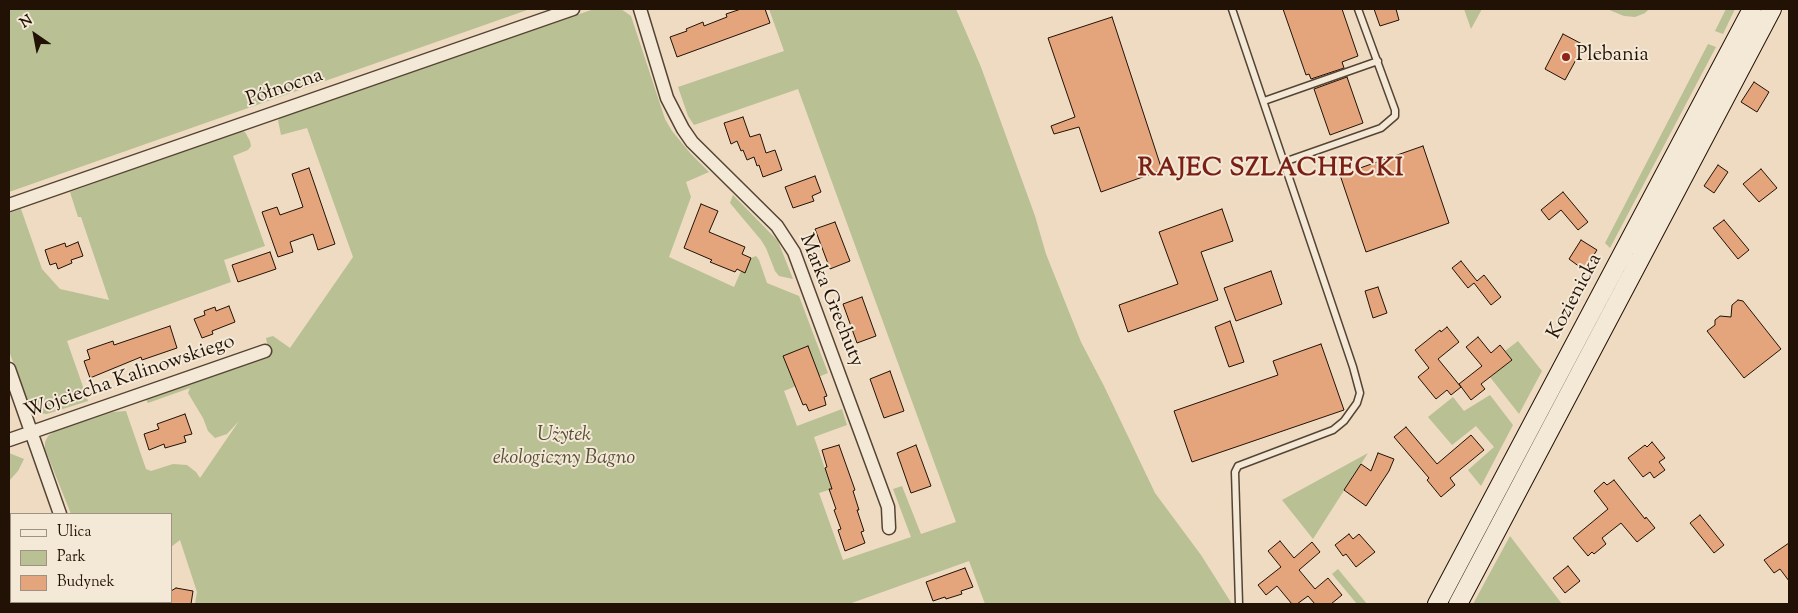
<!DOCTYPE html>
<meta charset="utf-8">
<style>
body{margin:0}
#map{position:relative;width:1798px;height:613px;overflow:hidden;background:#eedbc2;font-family:"Sorts Mill Goudy",serif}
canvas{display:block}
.frame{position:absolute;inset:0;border:10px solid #221205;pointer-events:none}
.legend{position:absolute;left:10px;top:513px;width:162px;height:90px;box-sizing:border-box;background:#f4e8d7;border:1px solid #a09283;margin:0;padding:6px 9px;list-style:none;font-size:15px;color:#221205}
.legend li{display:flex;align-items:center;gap:10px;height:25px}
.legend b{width:25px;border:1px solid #a09283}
.north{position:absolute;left:10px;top:10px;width:50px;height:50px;-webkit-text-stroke:4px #f4e8d7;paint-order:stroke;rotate:327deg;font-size:14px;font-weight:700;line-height:20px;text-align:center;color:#221205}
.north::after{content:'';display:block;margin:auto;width:18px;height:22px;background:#221205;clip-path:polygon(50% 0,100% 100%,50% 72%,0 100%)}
</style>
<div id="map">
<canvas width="1798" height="613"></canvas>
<div class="frame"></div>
<ul class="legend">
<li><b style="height:6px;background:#f4e8d7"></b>Ulica</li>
<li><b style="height:14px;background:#b8c094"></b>Park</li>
<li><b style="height:14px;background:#e4a47c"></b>Budynek</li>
</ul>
<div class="north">N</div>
</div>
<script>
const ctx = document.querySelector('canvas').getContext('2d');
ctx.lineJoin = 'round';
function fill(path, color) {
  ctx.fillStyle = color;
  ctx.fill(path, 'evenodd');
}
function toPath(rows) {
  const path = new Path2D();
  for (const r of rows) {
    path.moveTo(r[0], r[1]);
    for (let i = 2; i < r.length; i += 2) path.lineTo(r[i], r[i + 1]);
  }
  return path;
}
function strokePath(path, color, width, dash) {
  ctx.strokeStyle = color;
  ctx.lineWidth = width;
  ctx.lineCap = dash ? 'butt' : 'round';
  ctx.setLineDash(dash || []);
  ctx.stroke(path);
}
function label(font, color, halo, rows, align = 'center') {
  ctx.font = font + ' "Sorts Mill Goudy",serif';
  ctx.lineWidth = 4;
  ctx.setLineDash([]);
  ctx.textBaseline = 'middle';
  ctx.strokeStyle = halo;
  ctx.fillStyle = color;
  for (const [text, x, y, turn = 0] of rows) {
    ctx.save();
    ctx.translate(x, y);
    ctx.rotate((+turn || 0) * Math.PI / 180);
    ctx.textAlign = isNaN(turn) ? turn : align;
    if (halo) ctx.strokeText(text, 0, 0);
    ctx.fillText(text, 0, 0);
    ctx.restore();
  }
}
fill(toPath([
 [9,9,530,9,9,192],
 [594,9,621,9,631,16,665,119,672,131,691,154,709,172,686,182,691,197,669,257,734,287,741,271,745,272,751,258,756,256,759,260,767,283,799,296,828,373,784,391,797,426,842,409,847,425,814,437,832,489,819,493,843,560,911,537,893,489,902,486,921,534,956,522,798,89,694,125,688,116,678,87,784,51,769,9,956,9,981,67,1035,216,1046,254,1081,342,1104,386,1155,493,1201,555,1232,604,985,604,969,561,849,604,195,604,197,592,180,540,171,547,171,514,71,514,45,449,45,442,48,436,55,431,113,412,126,411,146,469,151,471,173,464,187,465,196,472,200,478,239,421,227,434,215,438,208,431,203,418,188,393,190,388,148,403,145,398,269,353,266,338,273,336,290,348,353,257,307,128,281,135,278,120,282,117],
 [1464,9,1482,9,1471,29],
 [1607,9,1649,9,1645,13,1635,17,1624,16],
 [1726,9,1735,9,1723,34,1715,31],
 [1708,44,1716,47,1610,248,1605,243],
 [242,131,245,132,250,141,251,146,248,150,233,156,265,246,224,260,231,282,67,341,88,401,47,414,35,413,29,406,9,351,9,213,21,209,42,269,60,289,109,300,81,217,78,217,70,192],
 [733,195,778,241,793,279,779,276,775,271,766,248,761,240,730,203],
 [1518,341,1542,371,1519,414,1490,377,1512,360,1505,351],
 [1490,395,1513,425,1481,486,1468,470,1494,447,1476,426,1452,445,1428,417,1453,397,1464,411],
 [9,453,24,459,18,471,9,481],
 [1368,453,1313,539,1282,500],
 [1510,536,1562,604,1473,604],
 [1338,569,1367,604,1357,604,1332,574]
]), '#b8c094');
const building = toPath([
 [741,9,765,9,770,23,677,57,670,37,687,31,686,29,703,22,704,26,727,17,726,14,741,9],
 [1283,9,1342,9,1358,56,1342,62,1344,68,1311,79,1309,74,1306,75,1283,9],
 [1374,9,1396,9,1399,20,1380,26,1374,9],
 [1112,17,1162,170,1101,192,1079,127,1054,134,1051,126,1075,117,1048,38,1112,17],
 [1563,34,1584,45,1565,80,1545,69,1563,34],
 [1347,77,1363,123,1330,135,1314,89,1347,77],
 [1754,82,1769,92,1757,112,1741,102,1754,82],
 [743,117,750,137,760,134,766,153,775,150,782,170,763,177,759,165,757,166,754,157,747,160,743,150,741,151,737,141,731,144,724,123,743,117],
 [1423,146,1449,223,1366,252,1340,175,1423,146],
 [1718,165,1728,172,1714,193,1704,186,1718,165],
 [309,168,335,244,318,250,313,234,290,242,293,252,278,257,262,212,277,207,280,215,303,207,292,174,309,168],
 [1761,169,1777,188,1759,202,1743,184,1761,169],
 [815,176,821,192,812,196,814,201,793,208,785,187,815,176],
 [1563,192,1588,222,1578,230,1561,210,1549,220,1541,210,1563,192],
 [701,204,718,211,709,232,745,247,742,254,751,258,745,273,737,269,735,272,710,262,712,260,684,248,701,204],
 [1222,209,1233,241,1201,252,1218,300,1128,332,1119,305,1178,284,1159,232,1222,209],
 [1724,220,1749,250,1738,259,1713,228,1724,220],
 [835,222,850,261,830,269,815,229,835,222],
 [1581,240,1597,250,1584,270,1569,259,1581,240],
 [78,242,83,256,71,260,72,263,58,269,56,263,50,265,45,250,65,243,66,247,78,242],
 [270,252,276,269,238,282,232,265,270,252],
 [1461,261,1477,281,1484,275,1501,297,1491,305,1474,283,1468,288,1452,268,1461,261],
 [1271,271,1282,304,1236,321,1224,288,1271,271],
 [1378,287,1387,313,1373,318,1365,291,1378,287],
 [862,297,876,336,857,343,843,304,862,297],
 [1738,300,1743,301,1781,349,1744,378,1707,331,1715,325,1715,320,1720,316,1731,317,1732,305,1738,300],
 [229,306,235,322,212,331,213,334,202,338,194,319,205,315,204,311,215,307,216,311,229,306],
 [1230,321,1244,362,1229,367,1215,327,1230,321],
 [170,326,177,348,142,360,141,357,90,378,84,361,90,359,87,350,113,341,114,345,170,326],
 [1447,327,1459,342,1438,359,1461,387,1451,395,1447,390,1436,399,1418,377,1429,368,1415,350,1440,330,1441,332,1447,327],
 [1478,337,1491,353,1500,345,1512,360,1481,384,1485,389,1471,400,1459,384,1482,366,1466,347,1478,337],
 [1321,344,1344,410,1192,462,1174,411,1278,375,1273,361,1321,344],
 [808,346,827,396,824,397,826,405,809,411,806,404,803,405,783,356,808,346],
 [890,371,904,411,884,418,870,379,890,371],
 [185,414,192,434,184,436,186,442,165,448,164,444,149,450,144,434,159,429,157,424,185,414],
 [1406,427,1437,464,1471,435,1484,450,1450,478,1455,485,1441,497,1427,480,1429,478,1394,437,1406,427],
 [1652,442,1665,458,1659,462,1665,470,1654,478,1650,472,1643,477,1628,458,1645,445,1647,447,1652,442],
 [839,445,855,490,853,491,859,510,857,510,864,531,861,532,865,543,845,551,838,530,841,529,834,510,836,509,829,489,832,489,825,468,827,467,822,450,839,445],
 [916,445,931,486,911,493,897,453,916,445],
 [1378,453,1394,459,1389,471,1366,506,1344,490,1361,464,1371,471,1378,453],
 [1614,480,1645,519,1646,517,1655,528,1637,542,1621,523,1602,538,1606,544,1594,554,1592,552,1588,556,1573,538,1608,509,1594,491,1604,482,1607,485,1614,480],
 [1700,515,1724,545,1714,553,1690,523,1700,515],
 [1349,534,1353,539,1359,534,1375,552,1356,567,1346,554,1343,556,1335,545,1349,534],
 [1280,541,1294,558,1312,542,1320,552,1299,570,1315,589,1328,578,1342,595,1331,604,1315,604,1308,596,1297,604,1292,604,1277,586,1266,595,1258,585,1281,567,1268,551,1280,541],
 [1789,543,1789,581,1780,569,1774,573,1764,560,1789,543],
 [1568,566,1580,581,1565,593,1553,578,1568,566],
 [965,568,973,587,961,591,962,594,946,599,945,597,933,601,926,582,965,568],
 [176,588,193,591,191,604,171,604,171,591,176,588]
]);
fill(building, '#e4a47c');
strokePath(building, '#221205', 1);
const lane = toPath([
 [1232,9,1353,367,1360,393,1357,403,1344,421,1333,430,1238,466,1235,472,1239,604],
 [1264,101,1378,61],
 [1284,162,1381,128,1395,116,1395,110,1358,9]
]);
const street = toPath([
 [640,9,667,98,683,129,692,142,777,226,794,252,888,507,889,528],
 [9,205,573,9],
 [9,369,60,514],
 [9,440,265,351],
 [70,604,71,602]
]);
const secondary = toPath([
 [1437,604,1752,9],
 [1458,604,1772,9]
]);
strokePath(lane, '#554434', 9);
strokePath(street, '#554434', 15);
strokePath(secondary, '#221205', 20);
strokePath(lane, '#f4e8d7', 6);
strokePath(street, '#f4e8d7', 12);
strokePath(secondary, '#f4e8d7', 18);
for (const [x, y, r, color] of [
 [1566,57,5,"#8f2418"]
]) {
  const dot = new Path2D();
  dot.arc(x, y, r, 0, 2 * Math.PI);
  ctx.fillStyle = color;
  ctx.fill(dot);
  strokePath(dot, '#f4e8d7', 2);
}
label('20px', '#221205', '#f4e8d7', [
 ["Plebania",1576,57]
], 'left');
label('20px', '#221205', '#f4e8d7', [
 ["Północna",285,89,-19],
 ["Kozienicka",1576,297,-62],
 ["Marka Grechuty",830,301,68],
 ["Wojciecha Kalinowskiego",130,378,-19]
]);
label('italic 20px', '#564f37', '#f4e8d7', [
 ["Użytek",564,437],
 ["ekologiczny Bagno",564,460]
]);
ctx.letterSpacing = '1px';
label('bold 25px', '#7a1f14', '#f4e8d7', [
 ["RAJEC SZLACHECKI",1271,171]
]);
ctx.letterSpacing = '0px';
</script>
